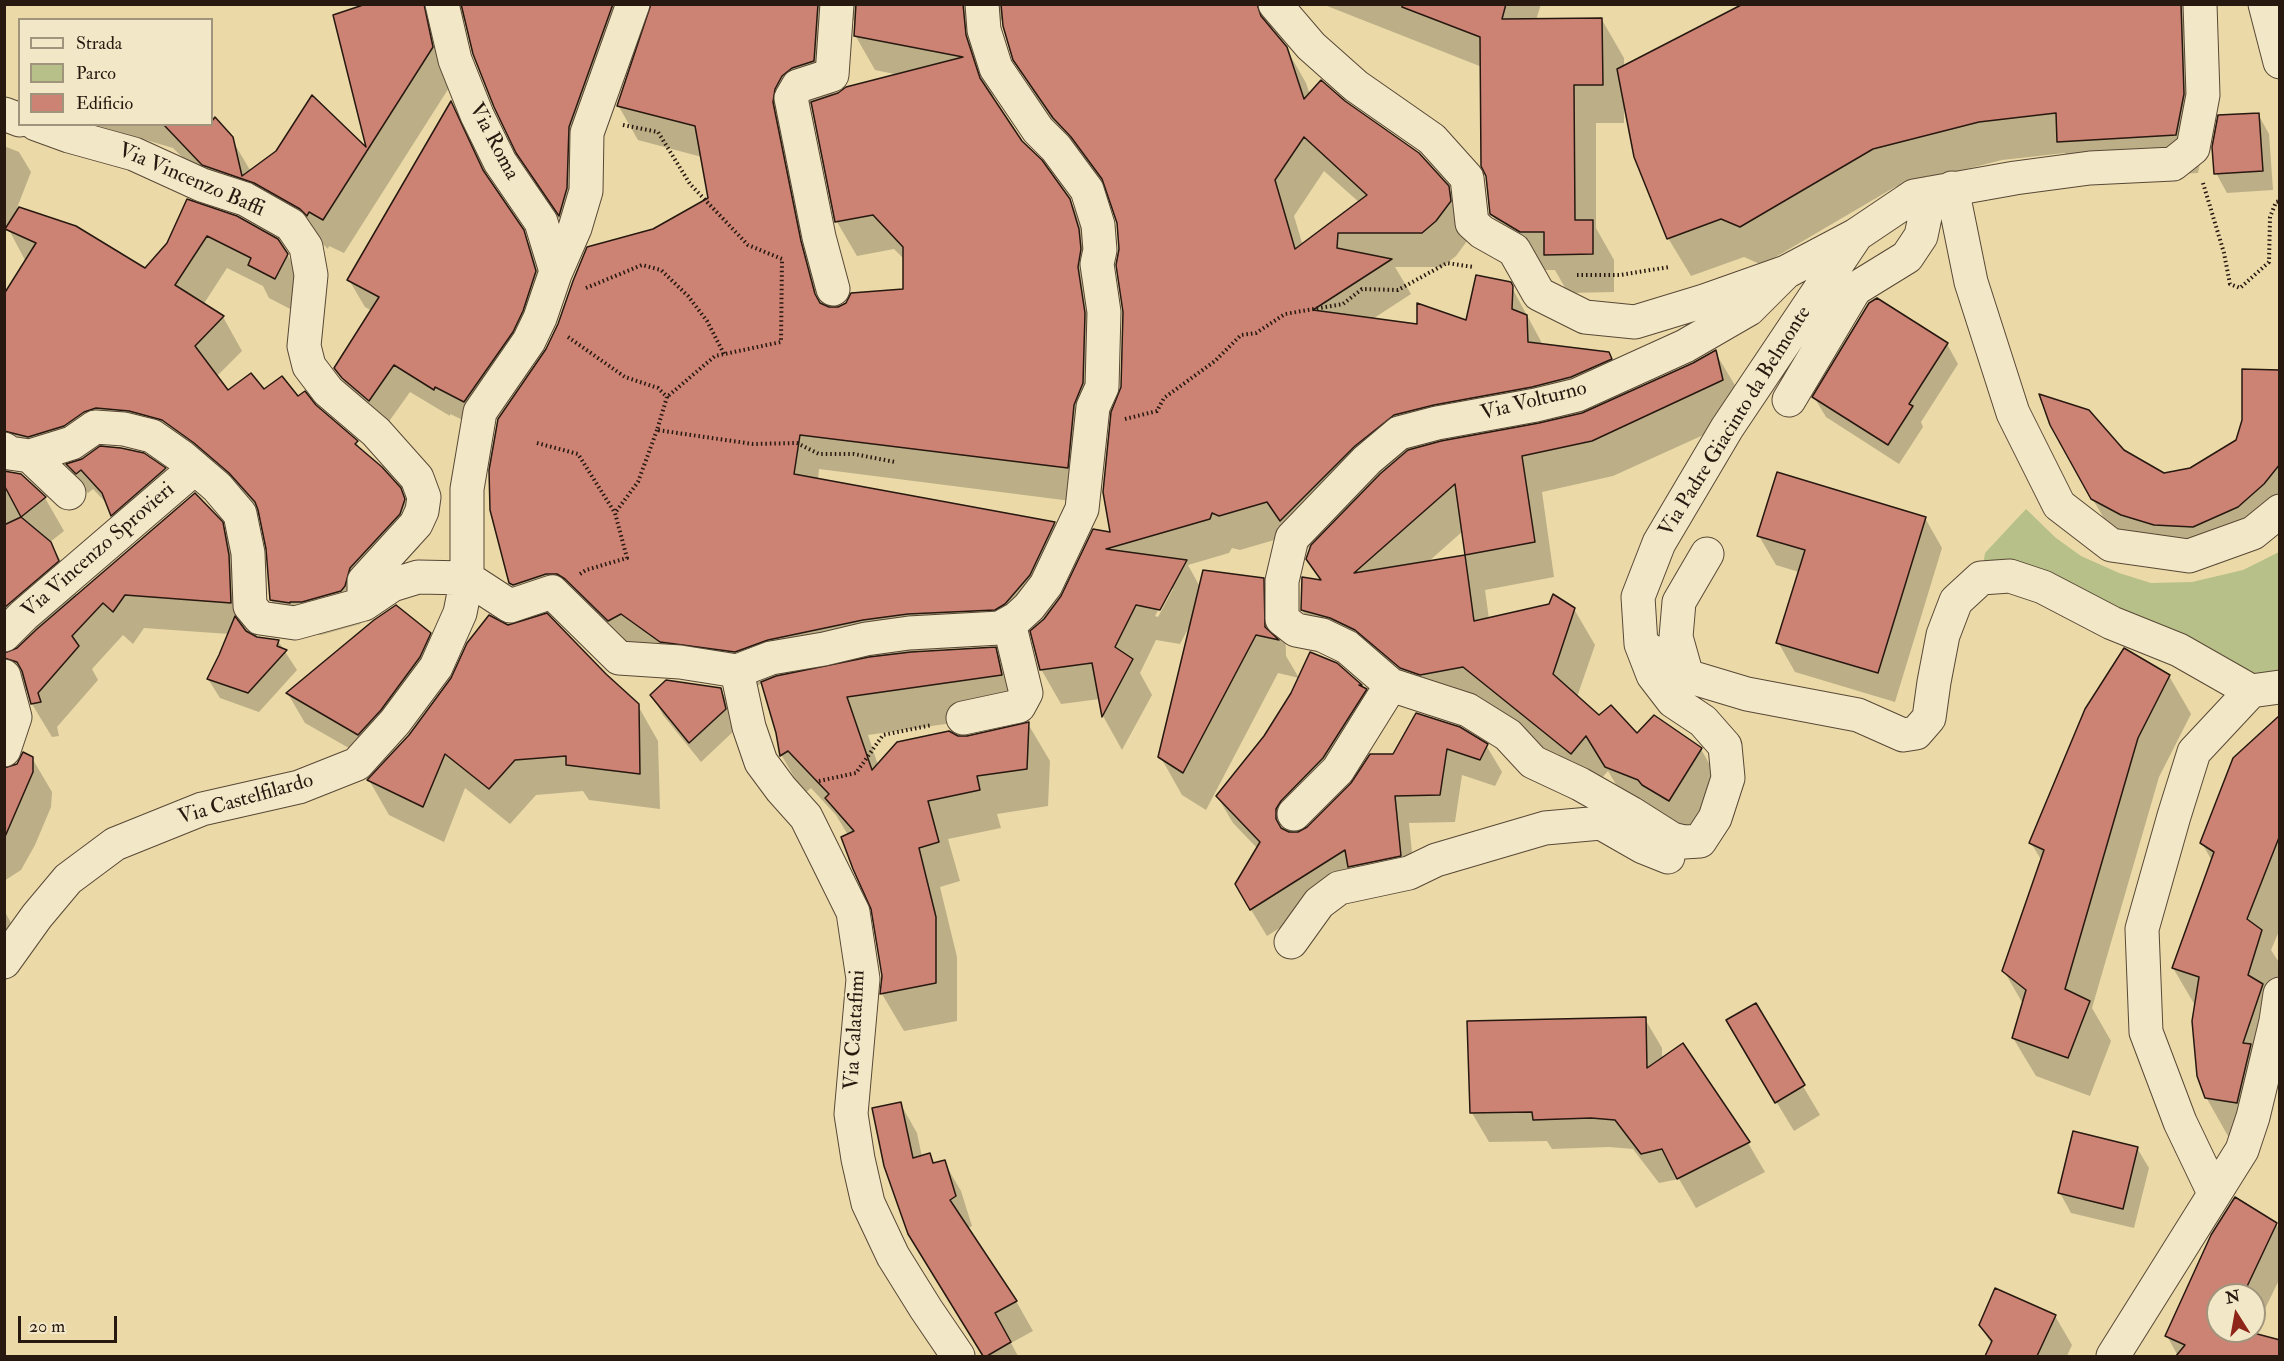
<!DOCTYPE html>
<style>
body{margin:0}
#map{position:relative;width:2284px;height:1361px;overflow:hidden;background:#ebdaa8;font-family:"IM FELL Double Pica",serif}
canvas{display:block}
.frame{position:absolute;inset:0;border:6px solid #271810;pointer-events:none}
.legend{position:absolute;left:18px;top:18px;width:195px;height:108px;box-sizing:border-box;background:#f2e7c6;border:2px solid #a1947d;margin:0;padding:8px 10px;list-style:none;font-size:18px;color:#271810}
.legend li{display:flex;align-items:center;gap:12px;height:30px}
.legend b{width:30px;border:2px solid #a1947d}
.north{position:absolute;left:2206px;top:1283px;width:60px;height:60px;box-sizing:border-box;background:#f2e7c6;border:2px solid #a1947d;border-radius:50%;rotate:349deg;font-size:16px;font-weight:700;line-height:24px;text-align:center;color:#271810}
.north::after{content:'';display:block;margin:auto;width:21px;height:27px;background:#8f2418;clip-path:polygon(50% 0,100% 100%,50% 72%,0 100%)}
.scale{position:absolute;left:18px;top:1316px;width:99px;height:27px;box-sizing:border-box;border:3px solid #271810;border-top:0;padding-left:8px;font-size:18px;line-height:21px;white-space:nowrap;color:#271810;-webkit-text-stroke:4px #f2e7c6;paint-order:stroke}
</style>
<div id="map">
<canvas width="2284" height="1361"></canvas>
<div class="frame"></div>
<ul class="legend">
<li><b style="height:8px;background:#f2e7c6"></b>Strada</li>
<li><b style="height:16px;background:#b7c088"></b>Parco</li>
<li><b style="height:16px;background:#cc8374"></b>Edificio</li>
</ul>
<div class="north">N</div>
<div class="scale">20 m</div>
</div>
<script>
const ctx = document.querySelector('canvas').getContext('2d');
ctx.lineJoin = 'round';
function fill(path, color) {
  ctx.fillStyle = color;
  ctx.fill(path, 'evenodd');
}
function toPath(rows) {
  const path = new Path2D();
  for (const r of rows) {
    path.moveTo(r[0], r[1]);
    for (let i = 2; i < r.length; i += 2) path.lineTo(r[i], r[i + 1]);
  }
  return path;
}
function strokePath(path, color, width, dash) {
  ctx.strokeStyle = color;
  ctx.lineWidth = width;
  ctx.lineCap = dash ? 'butt' : 'round';
  ctx.setLineDash(dash || []);
  ctx.stroke(path);
}
function label(font, color, halo, rows, align = 'center') {
  ctx.font = font + ' "IM FELL Double Pica",serif';
  ctx.lineWidth = 4.5;
  ctx.setLineDash([]);
  ctx.textBaseline = 'middle';
  ctx.strokeStyle = halo;
  ctx.fillStyle = color;
  for (const [text, x, y, turn = 0] of rows) {
    ctx.save();
    ctx.translate(x, y);
    ctx.rotate((+turn || 0) * Math.PI / 180);
    ctx.textAlign = isNaN(turn) ? turn : align;
    if (halo) ctx.strokeText(text, 0, 0);
    ctx.fillText(text, 0, 0);
    ctx.restore();
  }
}
fill(toPath([
 [2026,509,2056,538,2081,556,2119,573,2151,583,2192,582,2243,570,2279,552,2279,687,1981,578,1985,553]
]), '#b7c088');
fill(toPath([
 [367,4,1272,4,1271,40,1286,48,1306,83,1310,95,1448,187,1468,222,1470,237,1456,256,1442,267,1395,267,1411,294,1371,320,1418,326,1468,322,1510,284,1543,345,1608,353,1630,393,1693,364,1715,352,1736,387,1743,417,1613,476,1542,492,1554,577,1485,590,1489,619,1574,609,1595,645,1577,697,1599,717,1637,735,1701,749,1721,785,1690,836,1627,803,1608,771,1592,789,1323,646,1302,610,1322,582,1308,558,1314,542,1301,555,1288,536,1240,550,1232,548,1229,553,1188,565,1200,587,1263,579,1285,618,1286,656,1299,678,1278,673,1206,810,1182,795,1160,756,1190,625,1180,644,1156,640,1140,673,1152,695,1122,750,1103,716,1100,699,1061,704,1041,669,1032,631,1015,644,915,651,915,653,995,649,1017,687,1023,713,868,735,878,765,957,737,967,738,1028,724,1050,761,1048,806,997,814,1001,828,948,839,960,881,940,887,957,957,957,1021,904,1031,882,994,883,976,873,908,848,835,836,815,811,788,804,794,782,756,778,732,763,683,756,686,629,655,567,609,547,615,605,675,637,704,658,741,660,809,589,800,583,791,536,795,510,824,465,788,444,842,389,815,369,780,508,626,532,619,511,583,653,230,710,199,702,157,638,140,618,105,649,21,640,25,588,163,579,249,538,188,518,152,467,20,459,20,452,83,344,253,329,246,328,249,322,243,224,199,173,148,92,124,212,124,215,119,231,138,250,170,277,152,313,98,368,152,335,16],
 [856,20,855,35,875,70,899,75,833,96,838,38,849,21],
 [1001,20,1004,20,1014,59,1035,95,1074,153,1093,172,1108,192,1118,223,1124,312,1122,388,1112,534,1049,614,1074,558,1054,523,818,480,819,469,1087,503,1089,235,1069,199,1021,141,995,101,985,72,991,24],
 [813,102,837,222,857,256,894,249,905,260,904,290,838,309,828,308,820,278,802,111],
 [1324,171,1360,203,1303,246,1294,216],
 [1463,531,1467,556,1428,562],
 [1169,589,1173,589,1158,617,1155,616],
 [1322,4,1541,4,1536,20,1602,20,1624,58,1624,67,1746,4,2205,4,2206,133,2198,173,2080,180,2065,153,2002,160,1895,187,1762,265,1744,257,1691,276,1668,238,1624,108,1624,123,1596,123,1596,228,1614,260,1614,292,1568,293,1555,270,1543,270,1514,252,1491,213,1482,67],
 [451,104,467,131,492,186,539,259,551,299,480,428,450,414,450,416,410,392,385,427,352,396,336,368,372,311,365,307,349,280],
 [2258,114,2269,134,2273,190,2227,193,2216,173],
 [4,146,19,152,31,172,17,208,75,227,146,270,168,244,188,201,287,254,306,288,294,311,269,298,263,286,227,268,203,305,223,317,242,351,216,377,228,392,264,391,297,398,315,406,356,442,363,453,399,489,419,523,422,540,419,547,369,602,364,620,360,624,321,635,291,634,271,600,268,549,262,520,250,506,183,454,116,441,99,448,143,455,165,470,176,489,123,534,108,505,93,489,88,493,79,484,68,464,48,470,16,465,9,470,7,473,21,475,45,498,64,531,50,542,70,577,77,596,221,523,241,558,248,590,249,634,257,638,278,641,297,670,259,712,220,698,208,679,229,634,144,628,133,644,123,635,92,669,98,680,57,727,59,736,52,737,32,704,29,691,19,691,4,707,4,297,26,262,8,228,4,226],
 [1947,344,1958,364,1921,422,1923,427,1899,464,1826,417,1814,397],
 [2280,371,2280,528,2260,545,2216,565,2177,563,2115,537,2092,498,2123,451,2163,475,2191,469,2237,441],
 [1925,518,1942,548,1895,702,1795,672,1778,642,1799,572,1776,565,1759,536],
 [429,634,446,664,375,763,305,723,288,694],
 [1336,664,1366,690,1381,717,1292,834,1300,833,1393,756,1417,715,1486,745,1502,772,1495,786,1462,775,1455,822,1409,823,1415,882,1357,879,1267,936,1236,885,1258,849,1233,823,1217,796],
 [2169,676,2191,714,2159,777,2092,1008,2111,1041,2090,1096,2036,1076,2013,1038,2023,1004,2004,971,2042,861,2031,843],
 [720,689,732,709,736,729,701,762,663,715,652,695],
 [2280,727,2280,929,2271,950,2280,964,2280,980,2259,1140,2228,1136,2206,1097,2196,1007,2173,968,2212,861,2202,843],
 [32,758,52,792,51,807,35,845,21,870,4,881,4,766,7,770],
 [4,910,16,932,4,937],
 [1755,1005,1820,1115,1794,1131,1745,1050],
 [1645,1019,1662,1048,1662,1059,1748,1143,1765,1172,1696,1208,1679,1179,1659,1183,1633,1149,1609,1147,1552,1149,1547,1141,1489,1142,1472,1113],
 [900,1103,917,1133,922,1157,930,1154,935,1164,944,1162,961,1191,972,1226,967,1229,1016,1301,1033,1331,1011,1343,1018,1356,984,1356,927,1263],
 [2137,1148,2149,1168,2134,1228,2071,1213,2060,1193],
 [2276,1224,2280,1230,2280,1278,2244,1352,2246,1356,2178,1356,2167,1336],
 [2218,1295,2254,1295,2254,1331,2218,1331],
 [2055,1316,2072,1345,2067,1356,1986,1356,1992,1345,1980,1325]
]), '#0003');
const building = toPath([
 [366,4,424,4,433,47,323,220,309,212,307,216,300,209,254,183,202,165,163,124,212,124,212,121,215,117,233,137,242,176,276,151,312,95,366,147,333,15,366,4],
 [461,4,613,4,569,127,567,188,559,216,516,153,494,107,473,54,461,4],
 [651,4,818,4,814,61,792,68,782,76,775,89,773,102,801,241,815,294,820,303,829,307,838,307,846,303,851,293,903,289,903,247,873,215,835,222,811,102,838,93,846,87,963,57,854,36,856,4,963,4,966,35,980,78,1022,141,1042,160,1070,199,1079,229,1081,249,1078,267,1085,313,1083,383,1074,405,1068,468,800,435,794,474,1055,522,1030,575,1005,604,995,610,908,614,863,620,768,640,735,652,660,642,621,614,608,621,565,579,557,574,546,574,513,585,509,583,490,510,489,470,498,419,546,349,558,324,573,281,587,247,653,229,708,198,695,126,617,106,651,4],
 [1001,4,1257,4,1261,16,1287,47,1304,99,1321,80,1345,101,1419,153,1449,186,1451,201,1436,221,1422,233,1338,233,1337,248,1392,259,1313,310,1417,324,1417,303,1466,320,1476,275,1511,282,1513,286,1512,309,1527,315,1528,342,1609,352,1612,359,1571,377,1532,387,1434,405,1394,415,1355,446,1280,521,1267,502,1219,516,1212,513,1210,519,1106,549,1187,560,1160,610,1136,605,1115,647,1133,659,1102,717,1092,663,1040,670,1030,631,1044,619,1061,596,1093,529,1110,532,1103,492,1111,412,1121,387,1123,312,1116,265,1119,249,1117,223,1102,179,1071,137,1053,118,1013,60,1003,26,1001,4],
 [1304,137,1367,195,1295,249,1275,180,1304,137],
 [1402,4,1506,4,1502,19,1602,18,1603,85,1574,85,1575,220,1593,220,1593,254,1544,255,1544,232,1520,232,1490,214,1486,176,1481,166,1480,37,1402,7,1402,4],
 [1743,4,2181,4,2184,94,2176,135,2057,142,2056,113,1979,122,1873,149,1740,227,1721,219,1667,239,1634,157,1617,69,1743,4],
 [451,101,483,170,524,230,536,271,523,311,513,332,464,402,435,387,434,390,394,365,369,401,342,378,334,368,379,297,347,280,451,101],
 [2259,113,2263,171,2214,174,2212,147,2218,115,2259,113],
 [187,199,237,216,278,239,288,254,275,279,248,265,251,258,207,236,175,285,224,316,195,346,228,390,251,373,264,389,282,376,298,396,305,391,316,405,358,441,355,444,382,467,401,488,405,499,400,514,350,568,345,586,341,591,302,602,290,602,290,603,270,600,266,549,258,510,255,502,229,473,194,443,162,420,129,411,96,408,84,412,64,426,28,437,4,431,4,294,36,243,5,229,19,207,76,226,145,268,167,243,187,199],
 [1877,298,1948,343,1909,404,1913,406,1888,445,1812,397,1869,303,1877,298],
 [1716,350,1723,380,1592,441,1522,456,1535,542,1465,555,1474,621,1549,604,1553,594,1575,608,1553,674,1599,715,1611,705,1637,733,1654,715,1702,748,1669,801,1642,785,1638,780,1605,767,1586,736,1571,754,1463,667,1420,675,1400,668,1355,630,1330,618,1301,610,1302,577,1321,580,1306,559,1311,545,1380,474,1408,450,1441,441,1539,423,1582,413,1693,363,1716,350],
 [1455,484,1465,555,1354,573,1455,484],
 [2242,369,2280,370,2280,464,2264,484,2238,507,2193,527,2154,525,2121,515,2091,499,2050,425,2039,394,2089,410,2124,450,2164,473,2190,468,2236,440,2242,420,2242,369],
 [100,446,121,448,144,453,166,468,111,516,102,493,81,470,76,474,66,464,82,459,100,446],
 [4,471,21,474,46,497,21,517,4,485,4,471],
 [1777,472,1926,517,1878,673,1776,643,1805,550,1757,536,1777,472],
 [195,493,223,522,229,555,231,603,125,595,113,612,103,603,72,636,79,646,38,693,41,702,31,704,22,671,17,662,4,658,4,653,17,648,37,629,195,493],
 [21,517,51,542,59,561,4,608,4,525,21,517],
 [1203,570,1264,578,1265,627,1279,640,1256,635,1183,773,1158,757,1203,570],
 [396,605,431,633,420,657,381,710,358,735,286,693,374,620,396,605],
 [547,613,606,674,639,704,640,774,566,765,566,756,515,760,489,789,445,754,423,807,367,780,409,735,451,678,467,643,489,615,508,625,547,613],
 [235,616,246,631,257,637,279,640,277,646,287,650,248,693,207,679,219,655,235,616],
 [996,647,1002,675,847,697,872,770,897,742,949,731,958,736,967,736,1029,722,1027,769,977,776,980,790,928,801,939,842,919,848,936,917,936,983,880,994,882,976,871,909,853,869,841,837,854,831,825,798,829,794,788,751,780,756,776,733,761,682,776,676,869,657,911,652,996,647],
 [2124,648,2170,675,2138,738,2065,989,2090,1001,2068,1058,2012,1038,2026,990,2002,971,2044,850,2029,843,2085,709,2124,648],
 [1310,652,1337,663,1362,685,1359,685,1367,689,1323,758,1281,801,1276,809,1276,819,1281,828,1289,832,1298,832,1307,827,1351,783,1370,754,1393,754,1416,713,1460,727,1488,744,1480,760,1447,749,1440,795,1395,796,1401,856,1348,867,1345,850,1250,910,1235,884,1260,842,1216,796,1264,736,1291,693,1310,652],
 [666,680,721,688,726,709,689,743,650,695,666,680],
 [2280,715,2280,835,2247,919,2262,930,2248,975,2263,984,2243,1043,2251,1044,2237,1103,2205,1098,2197,1076,2192,1021,2199,977,2172,968,2214,852,2200,843,2233,758,2280,715],
 [23,752,33,757,33,772,4,839,4,768,17,764,23,752],
 [1756,1003,1805,1085,1775,1103,1726,1020,1756,1003],
 [1646,1017,1647,1068,1683,1043,1750,1142,1677,1179,1662,1149,1641,1154,1615,1120,1591,1118,1533,1120,1532,1112,1470,1113,1467,1021,1646,1017],
 [901,1102,913,1158,930,1153,933,1163,945,1160,956,1196,950,1200,1017,1301,995,1313,1011,1342,987,1356,983,1356,908,1234,884,1166,872,1108,901,1102],
 [2073,1131,2138,1147,2123,1209,2058,1193,2073,1131],
 [2235,1197,2277,1223,2243,1295,2218,1295,2218,1331,2246,1331,2280,1340,2280,1356,2176,1356,2185,1345,2165,1336,2211,1235,2235,1197],
 [1995,1288,2056,1315,2037,1356,1985,1356,1992,1341,1979,1325,1995,1288]
]);
fill(building, '#cc8374');
strokePath(building, '#271810', 1.5);
const minor = toPath([
 [442,4,455,60,477,115,500,162,541,222,555,268,555,274],
 [1275,4,1311,46,1356,86,1432,139,1467,178,1472,223,1482,232,1514,250,1539,294,1585,317,1635,322,1704,301,1786,272,1856,235,1914,196,2015,178,2090,168,2173,164,2193,148,2203,95,2200,4],
 [2265,4,2280,62],
 [4,114,20,120],
 [36,124,69,136,134,154,202,185,245,199,291,225,306,247,311,275,304,346,309,366,328,391,376,432,417,478,424,497,422,511,416,524,364,581,364,604],
 [1952,188,1971,282,2013,413,2059,505,2111,545,2189,556,2253,533,2280,511],
 [1855,237,1727,428,1659,543,1638,597,1641,644,1687,676,1747,694,1858,715,1903,735,1916,733,1929,718,1934,682,1943,635,1956,601,1981,578,2010,576,2043,587,2112,623,2179,650,2251,691],
 [833,289,819,237,791,98,798,86,832,75,837,4],
 [1789,400,1855,289,1907,257,1921,236,1930,193],
 [4,449,9,453,30,456,72,443,95,427,124,429,152,436,182,457,217,487,240,514,248,553,250,606,260,618,295,623,364,604,392,585,418,577,467,578,510,606,552,592,619,658,680,662,737,671,771,658,824,649,866,639,909,633,1000,628,1016,619,1029,607,1046,585,1082,509,1093,407,1102,387,1104,312,1097,264,1100,250,1098,225,1087,190,1056,148,1038,130,996,68,984,30,982,4],
 [30,456,69,493],
 [4,635,24,615,195,468],
 [1641,644,1653,675,1673,701,1703,721,1725,746,1728,778,1715,818,1700,841,1684,842,1672,839,1631,813,1580,784,1533,762,1508,735,1468,710,1391,685,1347,647,1322,635,1296,630,1282,619,1282,581,1292,538,1367,460,1399,433,1437,423,1536,405,1577,395,1685,346,1749,309,1786,272],
 [737,671,749,727,761,762,781,789,806,817,853,912,863,979,851,1114,858,1159,868,1203,893,1256,926,1309,958,1356],
 [4,676,15,717,4,750],
 [1687,676,1676,637,1679,602,1707,554],
 [963,718,1019,706,1026,693,1009,623],
 [1294,814,1338,770,1391,685],
 [1291,942,1319,903,1339,888,1409,873,1436,860,1545,828,1601,823,1643,847,1668,857],
 [4,962,37,916,68,879,115,844,202,809,299,787,357,764,395,722,436,667,460,613,467,578,467,489,480,412,529,341,540,318,555,274,575,228,586,191,587,133,633,4],
 [2214,1193,2180,1122,2146,1032,2142,929,2174,816,2194,752,2251,691,2280,687],
 [2113,1356,2242,1150,2253,1117,2276,1021,2280,994]
]);
strokePath(minor, '#584836', 35);
strokePath(toPath([
 [623,125,658,132,690,184,748,245,782,259,781,342,715,356,667,397],
 [2203,183,2224,253,2230,284,2240,288,2269,262,2270,217,2276,202,2280,201],
 [1577,275,1620,275,1669,267],
 [586,288,642,265,661,270,688,296,707,321,724,354],
 [568,337,625,377,658,388,667,397,657,430,753,444,797,443,819,454,854,454,895,462],
 [1125,419,1157,411,1164,398,1215,361,1241,335,1256,333,1285,314,1343,304,1362,289,1398,290,1447,263,1473,267],
 [537,443,578,454,615,513],
 [580,574,586,570,627,558,615,513,638,482,657,430],
 [819,781,856,773,883,735,932,725]
]), '#271810', 4, [1.5, 3]);
strokePath(minor, '#f2e7c6', 33);
label('21px', '#271810', '#f2e7c6', [
 ["Via Roma",493,142,62],
 ["Via Vincenzo Baffi",191,181,23],
 ["Via Volturno",1534,402,-14],
 ["Via Padre Giacinto da Belmonte",1736,422,-58],
 ["Via Vincenzo Sprovieri",99,551,-41],
 ["Via Castelfilardo",246,800,-16],
 ["Via Calatafimi",856,1030,-87]
]);
</script>
